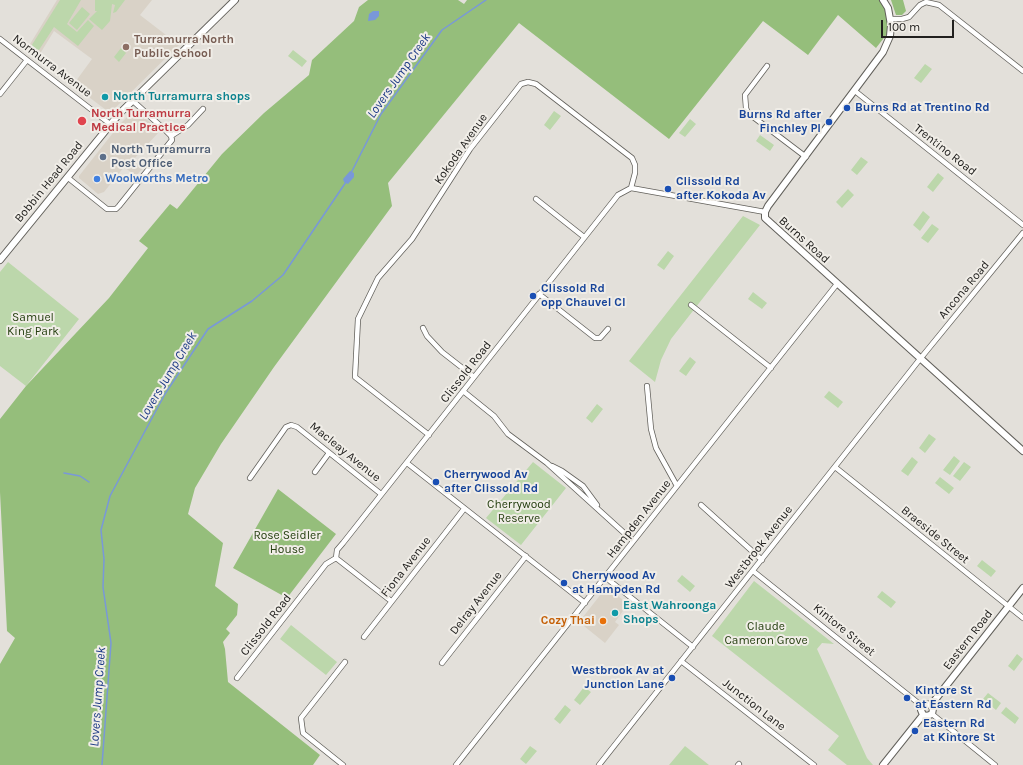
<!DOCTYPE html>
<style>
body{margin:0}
#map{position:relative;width:1023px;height:765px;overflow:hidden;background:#e3e0da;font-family:Karla,sans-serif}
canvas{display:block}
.scale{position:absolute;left:881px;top:20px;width:73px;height:18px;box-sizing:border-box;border:2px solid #21201e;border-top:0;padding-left:5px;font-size:12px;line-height:14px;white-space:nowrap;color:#21201e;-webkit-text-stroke:3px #f0ede7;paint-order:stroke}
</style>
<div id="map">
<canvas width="1023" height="765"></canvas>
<div class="scale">100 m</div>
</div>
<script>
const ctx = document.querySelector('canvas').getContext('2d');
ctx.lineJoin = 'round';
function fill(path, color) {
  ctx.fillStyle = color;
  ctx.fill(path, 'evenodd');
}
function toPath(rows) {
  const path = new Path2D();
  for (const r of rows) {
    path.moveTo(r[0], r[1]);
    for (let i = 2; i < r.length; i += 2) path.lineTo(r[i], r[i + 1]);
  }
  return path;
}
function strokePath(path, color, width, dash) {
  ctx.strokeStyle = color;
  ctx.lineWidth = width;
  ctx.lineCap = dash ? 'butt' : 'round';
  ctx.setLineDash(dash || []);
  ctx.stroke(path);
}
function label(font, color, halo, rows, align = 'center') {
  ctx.font = font + ' Karla,sans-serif';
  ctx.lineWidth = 4;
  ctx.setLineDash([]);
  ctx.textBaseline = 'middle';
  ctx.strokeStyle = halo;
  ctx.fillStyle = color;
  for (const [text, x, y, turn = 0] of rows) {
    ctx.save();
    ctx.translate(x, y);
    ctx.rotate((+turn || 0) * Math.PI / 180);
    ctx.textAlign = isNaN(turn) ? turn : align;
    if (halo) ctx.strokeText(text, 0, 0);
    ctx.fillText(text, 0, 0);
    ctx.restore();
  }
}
fill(toPath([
 [57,0,152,0,140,15,179,45,110,113,73,85,92,59,54,31,38,57,27,49],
 [134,110,159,129,159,132,133,160,143,168,136,176,124,167,104,192,98,194,79,178,79,176,120,124],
 [608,588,628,604,615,622,619,625,605,643,579,622,605,589]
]), '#d9d2c7');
fill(toPath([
 [60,0,81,0,67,24,77,32,88,20,94,26,78,46,54,27,37,53,30,48],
 [95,0,125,0,116,12,113,13,115,5,112,4,110,21,102,30,89,19,97,11,95,11],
 [82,7,90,14,77,30,69,23],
 [121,48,126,53,119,62,114,57],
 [293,50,307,61,302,67,288,56],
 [925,64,932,69,921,83,914,78],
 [554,111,561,116,550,130,544,125],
 [690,119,696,124,685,137,679,133],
 [760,135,774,145,770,151,756,141],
 [861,157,868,162,857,175,851,170],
 [938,173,944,178,933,192,927,187],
 [848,189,854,195,842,208,836,202],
 [923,211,930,217,920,231,913,225],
 [743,216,760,225,671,339,661,360,655,382,629,361],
 [932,224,939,229,928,243,921,238],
 [668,251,674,256,664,270,657,265],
 [8,262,79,319,26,386,0,366,0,272],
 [753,292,767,303,762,309,748,299],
 [690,357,696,362,686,376,679,371],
 [829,391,843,402,838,408,824,397],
 [597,404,603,409,592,423,586,418],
 [929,434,936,439,925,453,919,448],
 [954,456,960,461,950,475,943,470],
 [912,457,918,462,908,476,901,471],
 [533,462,566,488,521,545,486,518],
 [964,462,971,467,960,481,953,476],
 [940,477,954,488,949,494,935,483],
 [982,560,996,571,991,577,977,566],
 [682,575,695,586,690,592,677,581],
 [754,581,834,644,822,643,817,649,867,758,873,765,847,765,828,750,839,736,712,636],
 [882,591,896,602,891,608,877,597],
 [291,625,337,662,326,675,280,639],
 [1017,654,1023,659,1014,671,1008,666],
 [584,687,591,692,580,705,574,700],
 [988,693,1001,703,996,710,983,699],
 [565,705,571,710,560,724,554,719],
 [1006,707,1019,718,1015,724,1001,713],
 [530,746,537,751,526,764,520,759],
 [685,746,709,765,669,765]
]), '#bcd7ab');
fill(toPath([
 [368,0,458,0,464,4,467,0,881,0,890,22,887,34,876,48,838,15,808,55,763,21,669,139,519,23,388,183,392,206,274,367,221,444,195,488,188,514,223,543,215,586,238,604,237,615,226,629,230,633,223,642,225,649,228,682,320,755,313,765,0,765,0,664,15,638,7,631,0,492,0,419,26,386,109,298,148,248,139,241,170,204,177,209,222,154,264,113,309,75,312,60,354,21,359,7],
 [891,0,903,0,906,11,902,15,896,15],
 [278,489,336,534,287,598,233,568]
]), '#95be7b');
fill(toPath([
 [373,11,379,11,379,16,375,20,368,21,369,14],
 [350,171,354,173,354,177,348,184,344,182,343,179]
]), '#7998d9');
strokePath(toPath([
 [351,173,381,114,442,30,486,0],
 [64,473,80,476,89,482],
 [102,765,111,643,103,587,104,559,101,530,110,496,165,394,208,329,252,301,283,275,346,182]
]), '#7998d9', 1.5);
const minor = toPath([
 [890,19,902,19,909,17,920,5,926,2,939,5,1023,71],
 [0,39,110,124],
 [767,66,745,95,746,108,748,113,806,157],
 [855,91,1023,225],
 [0,94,27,60],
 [171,136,188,125,203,109],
 [67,177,107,209,116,209,119,206,172,140,171,136,165,130,133,101],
 [536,199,584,237],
 [539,294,595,338,600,338,608,329],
 [691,305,771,368],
 [423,328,427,336,442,352,474,377],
 [647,386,651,429,656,448,677,486],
 [463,391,494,416,508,434,547,463,633,541],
 [429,435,355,377,358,319,378,278,412,239,470,149,521,84,528,82,536,84,632,158,635,165,635,173,631,188],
 [407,463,585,603],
 [552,466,562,471,583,486,597,505],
 [835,467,1023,618],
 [315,472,329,453],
 [250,478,286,427,291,425,297,427,381,494],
 [701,505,762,560],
 [336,558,391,601],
 [753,571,922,706],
 [605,577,693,647],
 [364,637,464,509],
 [681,661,814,765],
 [442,663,526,556],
 [237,678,326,564,336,558,337,550,343,543,618,195,631,188,765,212],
 [932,714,995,765],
 [343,765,303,733,301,718,345,662],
 [456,765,837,284],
 [599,765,920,359,1023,233],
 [738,765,739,764]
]);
const secondary = toPath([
 [883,0,888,8,891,25,890,36,883,52,768,206,765,212,765,218,1023,451],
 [0,260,119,114,235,0],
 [931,705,1023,588],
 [923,715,927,716,932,714,933,709,931,705],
 [923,715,921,710,922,706,926,704,931,705],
 [883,765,923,715]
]);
strokePath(minor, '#62605b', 6);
strokePath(secondary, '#62605b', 8);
strokePath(minor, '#fff', 4.5);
strokePath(secondary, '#fff', 6);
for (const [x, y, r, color] of [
 [126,47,4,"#8d6e63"],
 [105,97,4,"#0f9aa8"],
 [847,108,4,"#1a4fb4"],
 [82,121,5,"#e0444e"],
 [829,122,4,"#1a4fb4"],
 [103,157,4,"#5c6f8a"],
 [97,179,4,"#3f7fe0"],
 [668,189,4,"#1a4fb4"],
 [533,296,4,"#1a4fb4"],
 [436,482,4,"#1a4fb4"],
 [564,583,4,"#1a4fb4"],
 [615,613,4,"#0f9aa8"],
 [603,621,4,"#e8710a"],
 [672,678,4,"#1a4fb4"],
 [907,698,4,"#1a4fb4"],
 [915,731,4,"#1a4fb4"]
]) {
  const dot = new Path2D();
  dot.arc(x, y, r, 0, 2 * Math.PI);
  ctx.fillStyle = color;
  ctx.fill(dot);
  strokePath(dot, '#f0ede7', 1.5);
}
label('bold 12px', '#785e54', '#f0ede7', [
 ["Turramurra North",134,40],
 ["Public School",134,54]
], 'left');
label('12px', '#21201e', '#f0ede7', [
 ["Normurra Avenue",52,66,37],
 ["Kokoda Avenue",461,149,-55],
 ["Trentino Road",945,150,38],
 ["Bobbin Head Road",49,182,-51],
 ["Burns Road",804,240,42],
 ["Ancona Road",964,290,-50],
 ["Clissold Road",466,372,-52],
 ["Macleay Avenue",345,452,39],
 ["Hampden Avenue",639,519,-52],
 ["Braeside Street",935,535,39],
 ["Westbrook Avenue",759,547,-52],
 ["Fiona Avenue",406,567,-52],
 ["Delray Avenue",476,603,-52],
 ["Clissold Road",266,625,-52],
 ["Kintore Street",844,630,39],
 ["Eastern Road",968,640,-52],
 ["Junction Lane",754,705,38]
]);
label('bold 12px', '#0d838f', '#f0ede7', [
 ["North Turramurra shops",113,97],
 ["East Wahroonga",623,606],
 ["Shops",623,620]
], 'left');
label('bold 12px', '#164399', '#f0ede7', [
 ["Burns Rd at Trentino Rd",855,108],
 ["Burns Rd after",821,115,"right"],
 ["Finchley Pl",821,129,"right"],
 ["Clissold Rd",676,182],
 ["after Kokoda Av",676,196],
 ["Clissold Rd",541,289],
 ["opp Chauvel Cl",541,303],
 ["Cherrywood Av",444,475],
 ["after Clissold Rd",444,489],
 ["Cherrywood Av",572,576],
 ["at Hampden Rd",572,590],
 ["Westbrook Av at",664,671,"right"],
 ["Junction Lane",664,685,"right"],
 ["Kintore St",915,691],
 ["at Eastern Rd",915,705],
 ["Eastern Rd",923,724],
 ["at Kintore St",923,738]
], 'left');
label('bold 12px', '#be3a42', '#f0ede7', [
 ["North Turramurra",91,114],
 ["Medical Practice",91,128]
], 'left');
label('bold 12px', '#4e5e75', '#f0ede7', [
 ["North Turramurra",111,150],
 ["Post Office",111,164]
], 'left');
label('bold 12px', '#366cbe', '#f0ede7', [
 ["Woolworths Metro",105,179]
], 'left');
label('12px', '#253f10', '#f0ede7', [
 ["Samuel",33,318],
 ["King Park",33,332],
 ["Cherrywood",519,505],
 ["Reserve",519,519],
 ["Rose Seidler",287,536],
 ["House",287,550],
 ["Claude",766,627],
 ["Cameron Grove",766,641]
]);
label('bold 12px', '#c56008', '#f0ede7', [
 ["Cozy Thai",595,621]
], 'right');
label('italic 13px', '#1c3a86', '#f0ede7', [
 ["Lovers Jump Creek",399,76,-55],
 ["Lovers Jump Creek",168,376,-59],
 ["Lovers Jump Creek",98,697,-86]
]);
</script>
